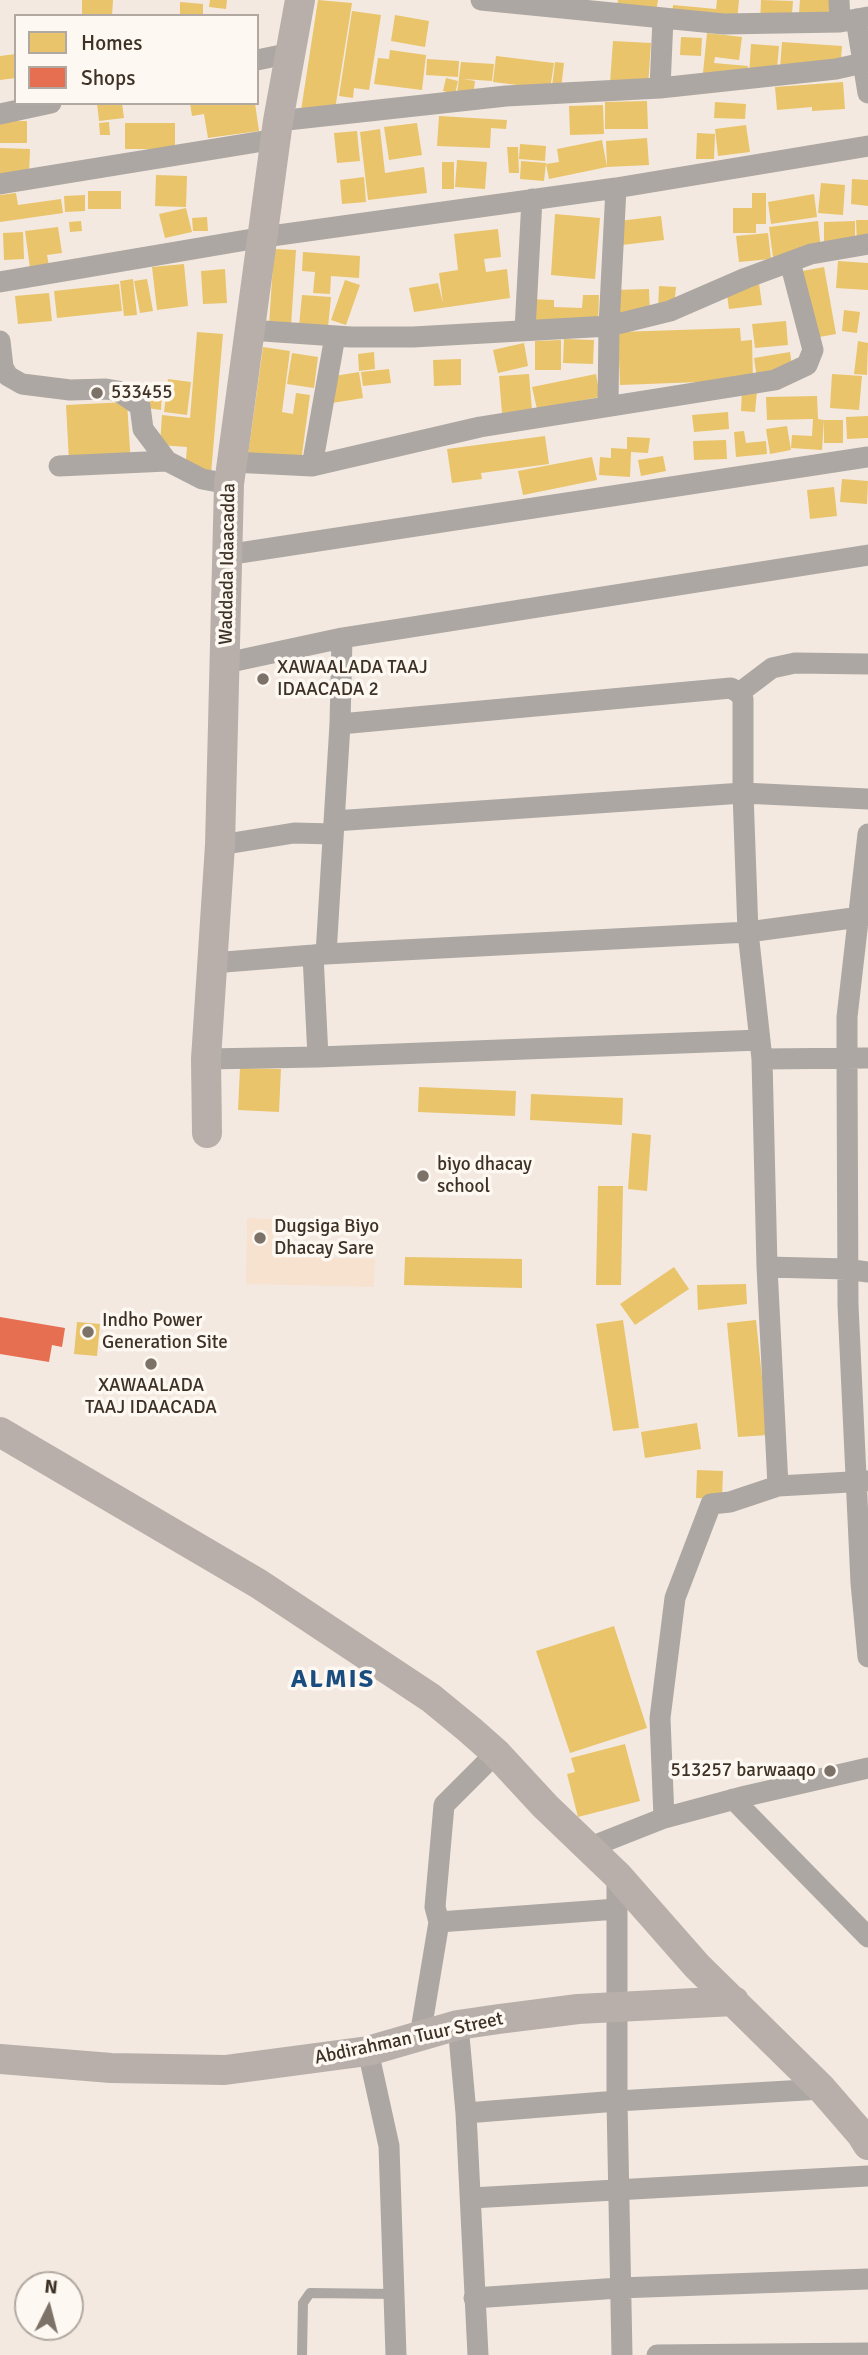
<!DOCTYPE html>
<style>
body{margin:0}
#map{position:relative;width:868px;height:2355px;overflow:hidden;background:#f3e9e0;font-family:Signika,sans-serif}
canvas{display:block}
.legend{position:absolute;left:14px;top:14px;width:245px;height:91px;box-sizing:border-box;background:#fef8f2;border:2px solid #b1a9a1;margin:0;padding:9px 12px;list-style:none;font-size:21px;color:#3e3227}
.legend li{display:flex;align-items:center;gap:14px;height:35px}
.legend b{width:35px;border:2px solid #b1a9a1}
.north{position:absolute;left:14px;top:2271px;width:70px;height:70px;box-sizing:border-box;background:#fef8f2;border:2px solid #b1a9a1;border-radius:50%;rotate:6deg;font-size:19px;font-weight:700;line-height:28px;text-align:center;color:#3e3227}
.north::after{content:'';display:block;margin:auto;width:24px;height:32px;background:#7d7268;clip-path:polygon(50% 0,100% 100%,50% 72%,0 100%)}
</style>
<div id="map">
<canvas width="868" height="2355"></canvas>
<ul class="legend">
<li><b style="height:19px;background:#e9c46a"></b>Homes</li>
<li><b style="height:19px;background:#e76f51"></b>Shops</li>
</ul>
<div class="north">N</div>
</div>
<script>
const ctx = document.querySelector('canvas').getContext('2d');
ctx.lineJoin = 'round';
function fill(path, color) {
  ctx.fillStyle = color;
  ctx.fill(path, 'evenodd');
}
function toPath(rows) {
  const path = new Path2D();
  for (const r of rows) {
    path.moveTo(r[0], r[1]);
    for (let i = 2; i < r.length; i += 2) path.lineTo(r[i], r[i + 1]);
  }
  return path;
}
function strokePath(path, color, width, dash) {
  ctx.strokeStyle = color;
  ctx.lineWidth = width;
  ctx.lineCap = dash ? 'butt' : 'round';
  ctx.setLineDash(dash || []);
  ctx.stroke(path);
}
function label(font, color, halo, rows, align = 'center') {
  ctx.font = font + ' Signika,sans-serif';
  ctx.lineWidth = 7;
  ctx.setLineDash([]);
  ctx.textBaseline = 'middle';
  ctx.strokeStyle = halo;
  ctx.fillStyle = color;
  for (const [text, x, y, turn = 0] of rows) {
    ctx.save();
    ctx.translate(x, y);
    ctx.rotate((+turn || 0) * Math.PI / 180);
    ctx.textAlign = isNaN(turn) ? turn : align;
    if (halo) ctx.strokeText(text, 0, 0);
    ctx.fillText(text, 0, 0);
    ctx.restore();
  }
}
fill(toPath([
 [247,1218,273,1219,273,1256,375,1259,374,1287,246,1284]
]), '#f7e2d0');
fill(toPath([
 [82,0,113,0,112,16,82,16],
 [210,0,227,0,226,9,209,7],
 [318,0,352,3,333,122,300,117],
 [618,0,658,0,655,18,616,13],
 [717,0,739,0,737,22,672,17,673,5,716,9],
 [761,0,793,1,791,27,760,25],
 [800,0,831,0,828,29,798,26],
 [180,2,203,4,203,16,180,16],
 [352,11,381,15,369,90,354,88,353,98,339,96],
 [395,15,429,21,425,47,391,41],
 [707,33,742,37,739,60,715,57,714,63,748,66,746,87,702,83],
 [681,37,702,38,701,56,680,55],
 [613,41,651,43,648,86,610,83],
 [782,42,842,46,840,72,780,68],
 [751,44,779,46,776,79,749,77],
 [390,50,426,55,422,90,374,84,378,58,389,59],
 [16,54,16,78,0,80,0,56],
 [496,56,554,63,550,89,493,82],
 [427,59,459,61,458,77,426,75],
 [461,62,494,64,492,81,463,79,475,81,473,97,457,94],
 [555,62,564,63,561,89,552,87],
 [446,78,458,81,455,94,443,91],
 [843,82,845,109,812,111,812,107,777,110,775,87],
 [647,101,648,129,605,129,605,102],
 [715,102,746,104,745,119,714,118],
 [97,103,122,103,124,118,99,121],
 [190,103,255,103,259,131,208,138,204,114,192,116],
 [603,105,604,134,570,135,569,106],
 [439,116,507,120,506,129,491,128,490,148,437,146],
 [0,121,27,121,27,143,0,143],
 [109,122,110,135,100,135,99,123],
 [125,123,175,123,175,149,125,149],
 [417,123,422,155,389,160,384,127],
 [746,125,750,152,718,156,715,129],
 [380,129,385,173,424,167,427,193,368,200,360,132],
 [357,131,360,161,337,163,334,133],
 [697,133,715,134,714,159,696,159],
 [647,138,649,165,607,167,606,141],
 [602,140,607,167,549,179,546,164,559,162,557,149],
 [520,144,546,146,545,161,519,159],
 [507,147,518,147,519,173,509,173],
 [0,148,30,149,29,177,0,175],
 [457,160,487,162,485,189,455,187],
 [521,161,546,163,544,181,520,179],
 [442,162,454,162,454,189,442,189],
 [156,175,187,176,186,207,155,206],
 [364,177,366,202,342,204,340,180],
 [852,179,868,180,868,206,851,204],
 [821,183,845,185,843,215,818,213],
 [88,191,121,191,121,209,88,209],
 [16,193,18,205,61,199,63,213,0,222,0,195],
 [752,193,766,193,766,224,756,224,756,233,733,233,733,208,752,208],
 [814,194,817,217,771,224,768,202],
 [85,195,85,211,65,212,64,196],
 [186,208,192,232,165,238,159,214],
 [555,214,600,218,595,279,551,275],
 [661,216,664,240,622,245,619,221],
 [207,217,208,231,193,231,192,218],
 [856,220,868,220,868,243,857,244],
 [81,221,82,231,70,232,69,222],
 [818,221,821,251,773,257,769,227],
 [855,221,855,248,824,248,824,222],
 [58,227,62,253,47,255,49,266,30,268,25,231],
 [498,229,501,257,484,259,486,272,507,269,510,298,414,312,409,288,438,283,443,303,439,273,458,270,454,234],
 [23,232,24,259,4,260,3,233],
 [768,233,771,259,739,262,736,236],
 [274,249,296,250,291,326,269,325],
 [303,252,360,256,359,278,331,276,330,294,313,293,315,272,302,271],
 [838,261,868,263,868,290,836,288],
 [184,264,188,306,157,310,152,267],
 [824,267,836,334,814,338,802,271],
 [225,269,227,303,203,304,201,271],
 [758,276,762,305,729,309,725,280],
 [133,279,137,315,124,316,120,281],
 [147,279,153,311,140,313,134,281],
 [345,280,360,285,346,325,331,320],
 [119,284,122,311,57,318,54,291],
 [659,286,676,287,675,297,691,298,658,310],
 [649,289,650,315,614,316,614,290],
 [49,293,52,321,18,324,15,296],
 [302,295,331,297,328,327,299,326],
 [583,295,599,295,598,324,526,323,527,299,554,300,554,307,582,308],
 [844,310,860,312,857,333,842,331],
 [786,321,788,345,755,348,752,324],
 [740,328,741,341,752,340,753,380,620,385,618,332],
 [197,332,223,334,211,474,185,472,187,447,160,445,162,415,190,418],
 [564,339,594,340,593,364,563,363],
 [561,340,561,370,535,370,535,341],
 [858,341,868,343,867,375,854,374],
 [524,343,528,366,498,373,493,350],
 [263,347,290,351,282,412,293,414,296,393,310,395,301,462,248,455],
 [374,352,375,369,359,371,358,354],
 [790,352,793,374,757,379,754,358],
 [292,353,318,357,314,388,287,384],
 [461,359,461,385,434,386,433,360],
 [389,369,391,383,363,386,361,372],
 [359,372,363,398,326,404,322,378],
 [529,374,532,410,502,413,499,376],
 [596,374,600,397,537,409,532,387],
 [832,374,862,376,859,410,830,408],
 [168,379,191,382,187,415,164,412],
 [148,390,162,391,161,410,147,408],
 [742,390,757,391,755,412,741,411],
 [817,396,818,419,824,420,822,450,791,448,792,435,812,436,813,419,767,420,766,397],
 [127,402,131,465,69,461,66,405],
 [728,412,729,429,694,432,692,415],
 [868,416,868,438,847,439,846,417],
 [824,420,843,420,843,443,824,443],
 [787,426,791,450,770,454,766,429],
 [744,431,746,443,766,441,767,454,736,457,734,432],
 [545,436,549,464,481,473,482,479,452,483,447,449],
 [627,437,650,438,648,453,631,452,630,477,599,475,600,457,611,458,611,448,627,449],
 [726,440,727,459,694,460,693,441],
 [663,456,666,471,641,476,638,460],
 [592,457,597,480,523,495,518,471],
 [842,479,868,481,867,504,840,502],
 [834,487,837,516,810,519,807,490],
 [240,1068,281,1069,279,1112,238,1110],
 [419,1087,516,1091,515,1116,418,1112],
 [531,1094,623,1098,622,1125,530,1120],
 [632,1133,651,1135,647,1191,628,1189],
 [598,1186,623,1186,621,1285,596,1285],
 [405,1257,522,1259,522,1288,404,1285],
 [674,1267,689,1289,635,1325,620,1304],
 [746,1284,747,1304,698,1310,697,1285],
 [623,1320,639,1428,613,1431,596,1324],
 [756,1320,768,1435,738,1437,727,1323],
 [77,1322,100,1324,97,1356,74,1354],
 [697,1423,701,1449,645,1458,641,1432],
 [697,1470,723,1471,722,1499,696,1498],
 [614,1626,647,1728,570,1753,536,1651],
 [625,1744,640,1801,578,1817,567,1774,575,1772,571,1758]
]), '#e9c46a');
fill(toPath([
 [0,1317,65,1328,62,1347,52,1345,49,1362,0,1354]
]), '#e76f51');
strokePath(toPath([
 [302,2355,303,2303,310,2293,395,2294]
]), '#aca7a3', 10);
strokePath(toPath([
 [481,0,724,24,840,22,868,17],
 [839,0,840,22],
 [856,19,868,93],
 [257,60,291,53],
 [660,88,663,18],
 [0,114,51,103],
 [278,121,506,96,660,88,836,69,863,63],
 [0,184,276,139],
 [0,282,264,237,616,188,868,146],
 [249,330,351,337,413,337,609,326,670,311,746,278,811,254,868,244],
 [525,330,532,199],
 [0,341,3,367,8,376,22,384,70,390,106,389,118,391,140,406,143,429,167,461,202,479,229,484],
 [608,406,609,326,616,188],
 [232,462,312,466,480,427,775,380,807,365,813,350,790,262],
 [59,466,167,461],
 [312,466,335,336],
 [226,555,868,457],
 [226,663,342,638,868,555],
 [739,693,772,668,795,663,868,664],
 [340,724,731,688,739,693,743,699,743,793,748,932,762,1059,767,1267,778,1486],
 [334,821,743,793,868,799],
 [868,834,847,1017,847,1059,848,1305,861,1583,868,1657],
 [220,845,294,833,333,834],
 [326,954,340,724,342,638],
 [313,955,318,1057],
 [212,963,326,954,748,932,868,916],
 [206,1059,318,1057,760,1040],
 [762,1059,868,1058],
 [767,1267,847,1269,868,1272],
 [733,1799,868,1937],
 [664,1818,660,1718,675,1598,711,1504,730,1502,778,1486,868,1481],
 [588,1848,664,1818,746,1796,868,1768],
 [617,1875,617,2101,622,2355],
 [439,1922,617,1909],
 [458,2025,466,2113,478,2355],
 [420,2036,439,1922,435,1907,444,1805,496,1753],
 [368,2051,389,2146,396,2355],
 [466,2113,617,2101,822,2089],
 [471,2198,868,2176],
 [474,2298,619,2288,868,2279],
 [657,2355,868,2353]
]), '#aca7a3', 21);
strokePath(toPath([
 [207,1133,206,1059,220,845,229,484,278,121,300,0],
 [0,1432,259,1584,431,1698,470,1730,496,1753,545,1806,617,1875,697,1966,822,2089,861,2134,868,2145],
 [0,2059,111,2068,225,2070,368,2051,458,2025,499,2019,578,2009,734,2001]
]), '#b8afaa', 30);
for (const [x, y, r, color] of [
 [97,393,7,"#7d7268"],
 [263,679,7,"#7d7268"],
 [423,1176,7,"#7d7268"],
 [260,1238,7,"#7d7268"],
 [88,1332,7,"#7d7268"],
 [151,1364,7,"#7d7268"],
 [830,1771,7,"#7d7268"]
]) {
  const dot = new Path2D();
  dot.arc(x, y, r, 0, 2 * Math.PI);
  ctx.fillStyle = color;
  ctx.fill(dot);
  strokePath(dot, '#fef8f2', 2.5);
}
label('19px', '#3e3227', '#fef8f2', [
 ["533455",111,393],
 ["XAWAALADA TAAJ",277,668],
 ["IDAACADA 2",277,690],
 ["biyo dhacay",437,1165],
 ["school",437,1187],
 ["Dugsiga Biyo",274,1227],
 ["Dhacay Sare",274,1249],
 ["Indho Power",102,1321],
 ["Generation Site",102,1343],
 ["XAWAALADA",151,1386,"center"],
 ["TAAJ IDAACADA",151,1408,"center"],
 ["513257 barwaaqo",816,1771,"right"]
], 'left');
label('19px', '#3e3227', '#fef8f2', [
 ["Waddada Idaacadda",228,564,-89],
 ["Abdirahman Tuur Street",409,2039,-12]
]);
ctx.letterSpacing = '2px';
label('bold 26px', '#1a4d7f', '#fef8f2', [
 ["ALMIS",333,1680]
]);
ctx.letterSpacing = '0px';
</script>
